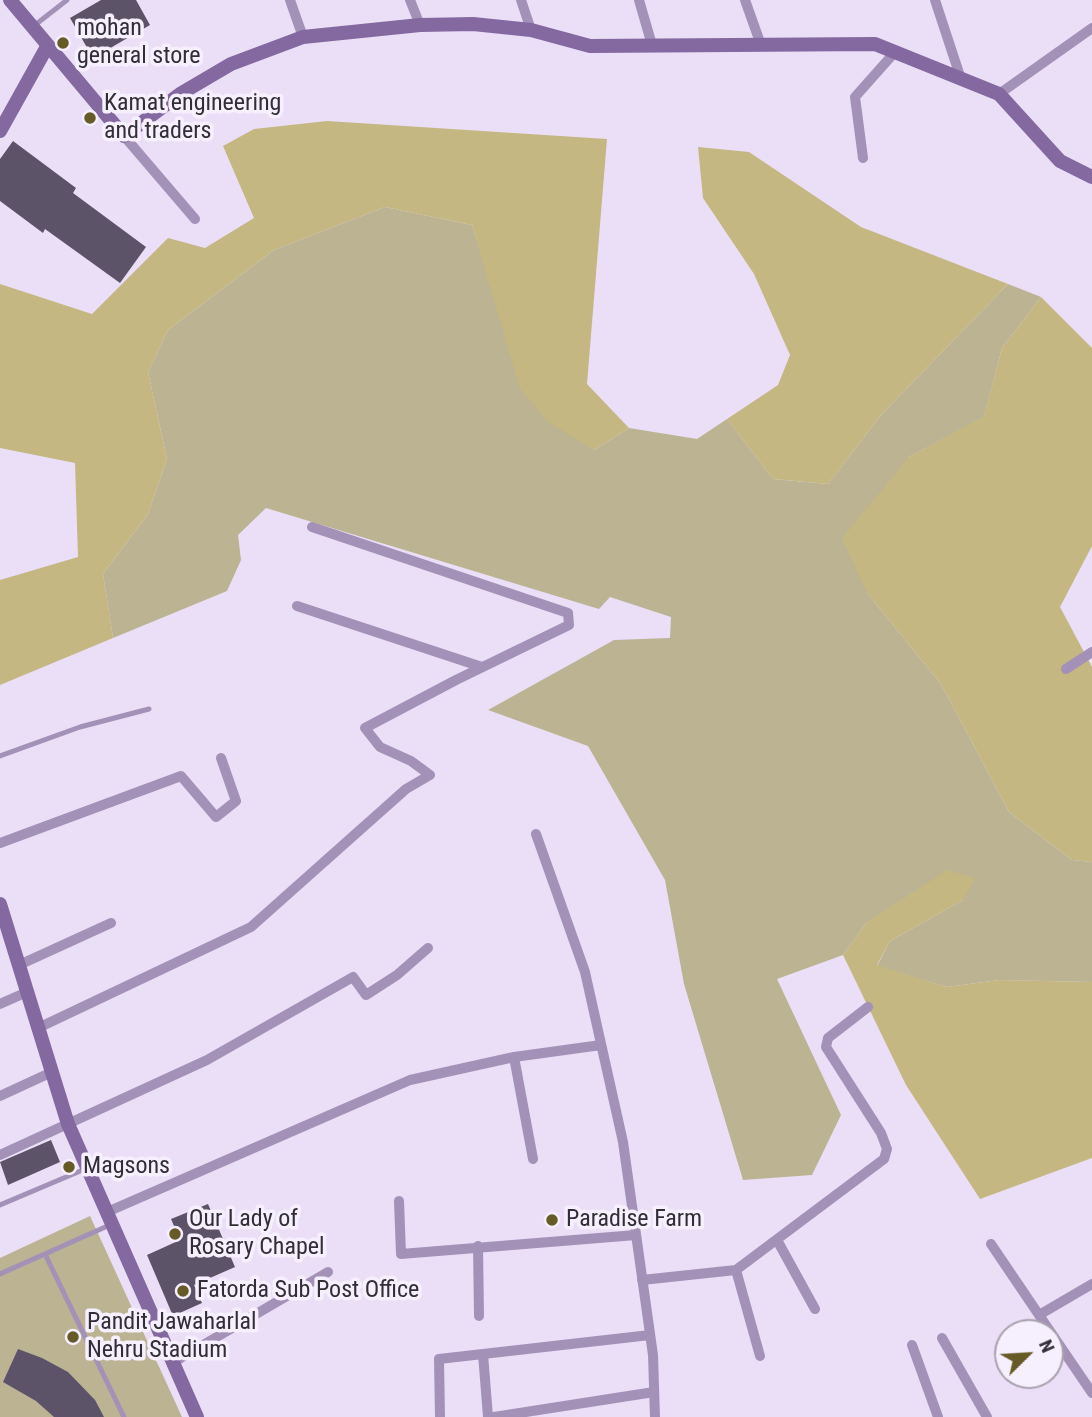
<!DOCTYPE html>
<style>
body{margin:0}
#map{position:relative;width:1092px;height:1417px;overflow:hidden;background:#ebdff8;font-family:"Roboto Condensed",sans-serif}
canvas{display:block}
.north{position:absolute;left:994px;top:1319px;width:70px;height:70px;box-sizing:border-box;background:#f6effe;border:2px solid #a8a2ae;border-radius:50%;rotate:66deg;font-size:19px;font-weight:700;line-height:28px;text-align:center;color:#322e37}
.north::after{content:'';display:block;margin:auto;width:24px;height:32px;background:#665a27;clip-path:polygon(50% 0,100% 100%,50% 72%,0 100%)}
</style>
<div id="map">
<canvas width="1092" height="1417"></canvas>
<div class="north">N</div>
</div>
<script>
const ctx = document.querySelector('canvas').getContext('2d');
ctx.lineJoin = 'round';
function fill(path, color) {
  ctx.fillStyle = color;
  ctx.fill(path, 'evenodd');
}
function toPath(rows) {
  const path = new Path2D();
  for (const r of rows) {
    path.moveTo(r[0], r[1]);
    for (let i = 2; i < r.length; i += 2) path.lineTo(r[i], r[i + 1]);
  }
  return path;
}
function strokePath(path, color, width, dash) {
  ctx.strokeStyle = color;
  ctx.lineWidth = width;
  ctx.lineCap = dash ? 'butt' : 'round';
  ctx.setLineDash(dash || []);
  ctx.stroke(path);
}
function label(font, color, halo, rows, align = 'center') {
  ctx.font = font + ' "Roboto Condensed",sans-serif';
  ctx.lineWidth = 7;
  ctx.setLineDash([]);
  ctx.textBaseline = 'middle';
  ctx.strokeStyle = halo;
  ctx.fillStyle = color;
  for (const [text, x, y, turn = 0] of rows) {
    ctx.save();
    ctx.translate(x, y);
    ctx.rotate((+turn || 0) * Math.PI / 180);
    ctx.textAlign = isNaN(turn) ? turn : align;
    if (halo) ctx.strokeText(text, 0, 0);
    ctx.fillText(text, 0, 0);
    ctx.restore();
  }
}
fill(toPath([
 [385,207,472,225,496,302,594,450,629,428,697,439,727,419,773,479,828,484,881,415,1008,284,1041,297,1002,348,984,417,909,457,867,593,941,684,1009,812,1072,860,1092,862,1092,982,999,980,947,987,877,966,890,941,963,900,867,922,843,955,777,979,841,1115,812,1175,743,1180,684,984,665,880,588,746,488,710,614,640,670,638,671,617,610,597,599,609,266,508,238,535,241,560,227,591,113,638,103,574,148,514,167,459,148,372,168,330,274,250],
 [90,1216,182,1417,0,1417,0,1258]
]), '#bbb392');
fill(toPath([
 [327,121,607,139,587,384,629,428,594,450,548,422,520,389,472,225,385,207,274,250,168,330,148,372,167,459,148,514,103,574,113,638,0,685,0,580,78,557,75,463,0,448,0,284,92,314,168,238,205,248,254,218,223,146,254,129],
 [698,147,749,152,861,227,1008,284,881,415,828,484,773,479,727,419,778,385,790,355,754,274,703,198],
 [1041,297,1092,348,1092,546,1060,607,1092,667,1092,862,1072,860,1009,812,941,684,867,593,842,538,909,457,984,416,1002,348],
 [947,870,975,878,963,900,890,941,877,965,947,987,999,980,1092,982,1092,1158,980,1199,906,1085,843,955,867,922]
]), '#c4b782');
fill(toPath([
 [101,0,136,0,150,25,93,58,70,18],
 [13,141,76,188,73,193,146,247,120,283,45,229,43,233,0,201,0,159],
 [51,1140,60,1162,8,1185,0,1162],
 [208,1204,235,1267,194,1285,202,1303,173,1316,147,1255,180,1240,171,1219],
 [18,1349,42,1358,68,1372,95,1400,104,1417,54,1417,36,1401,3,1382]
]), '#5d5369');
strokePath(toPath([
 [35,25,67,0],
 [0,756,80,727,149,709],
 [0,1205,85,1169],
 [45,1254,124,1417],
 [0,1274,112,1224]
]), '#a491b8', 5);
strokePath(toPath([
 [290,0,303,37],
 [410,0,420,25],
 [521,0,531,30],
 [639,0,652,45],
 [745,0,761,45],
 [935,0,961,79],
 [999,94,1092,28],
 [124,136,195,219],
 [863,158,855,97,895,52],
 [297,606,482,667],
 [1066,669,1092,652],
 [536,834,585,972,623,1142,653,1355,655,1417],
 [0,843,181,776,216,817,236,801,221,758],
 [19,965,111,923],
 [0,1004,27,992],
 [38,1028,251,927,406,789,430,775,411,761,380,747,365,728,456,680,569,625,568,613,312,527],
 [514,1057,533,1159],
 [0,1096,52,1072],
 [0,1155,207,1060,353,977,366,995,397,975,428,948],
 [399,1201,401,1254,636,1235],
 [107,1212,410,1080,514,1057,601,1045],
 [777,1240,815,1309],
 [991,1244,1039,1315],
 [478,1246,479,1316],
 [736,1270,760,1356],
 [642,1280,736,1270,884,1159,887,1149,881,1133,826,1047,828,1038,868,1007],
 [1092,1284,1039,1315,1092,1393],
 [942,1338,987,1417],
 [912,1345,938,1417],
 [483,1354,488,1417],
 [174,1362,328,1272],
 [440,1417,439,1359,650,1335],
 [494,1417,654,1392]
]), '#a491b8', 10);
strokePath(toPath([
 [10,0,124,136,180,94,231,64,303,37,420,25,473,24,531,30,590,46,875,44,999,94,1060,161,1092,177],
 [0,131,48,45],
 [0,904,68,1124,197,1417]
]), '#8468a0', 14);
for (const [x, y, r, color] of [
 [63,43,7,"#665a27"],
 [90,118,7,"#665a27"],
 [69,1167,7,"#665a27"],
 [552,1220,7,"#665a27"],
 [175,1234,7,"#665a27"],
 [183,1291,7,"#665a27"],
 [73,1337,7,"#665a27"]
]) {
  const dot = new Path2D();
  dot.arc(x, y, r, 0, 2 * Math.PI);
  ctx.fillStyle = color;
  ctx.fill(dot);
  strokePath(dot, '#f6effe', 2.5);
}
label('24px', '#322e37', '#f6effe', [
 ["mohan",77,29],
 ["general store",77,57],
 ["Kamat engineering",104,104],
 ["and traders",104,132],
 ["Magsons",83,1167],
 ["Our Lady of",189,1220],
 ["Rosary Chapel",189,1248],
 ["Paradise Farm",566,1220],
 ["Fatorda Sub Post Office",197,1291],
 ["Pandit Jawaharlal",87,1323],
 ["Nehru Stadium",87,1351]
], 'left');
</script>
